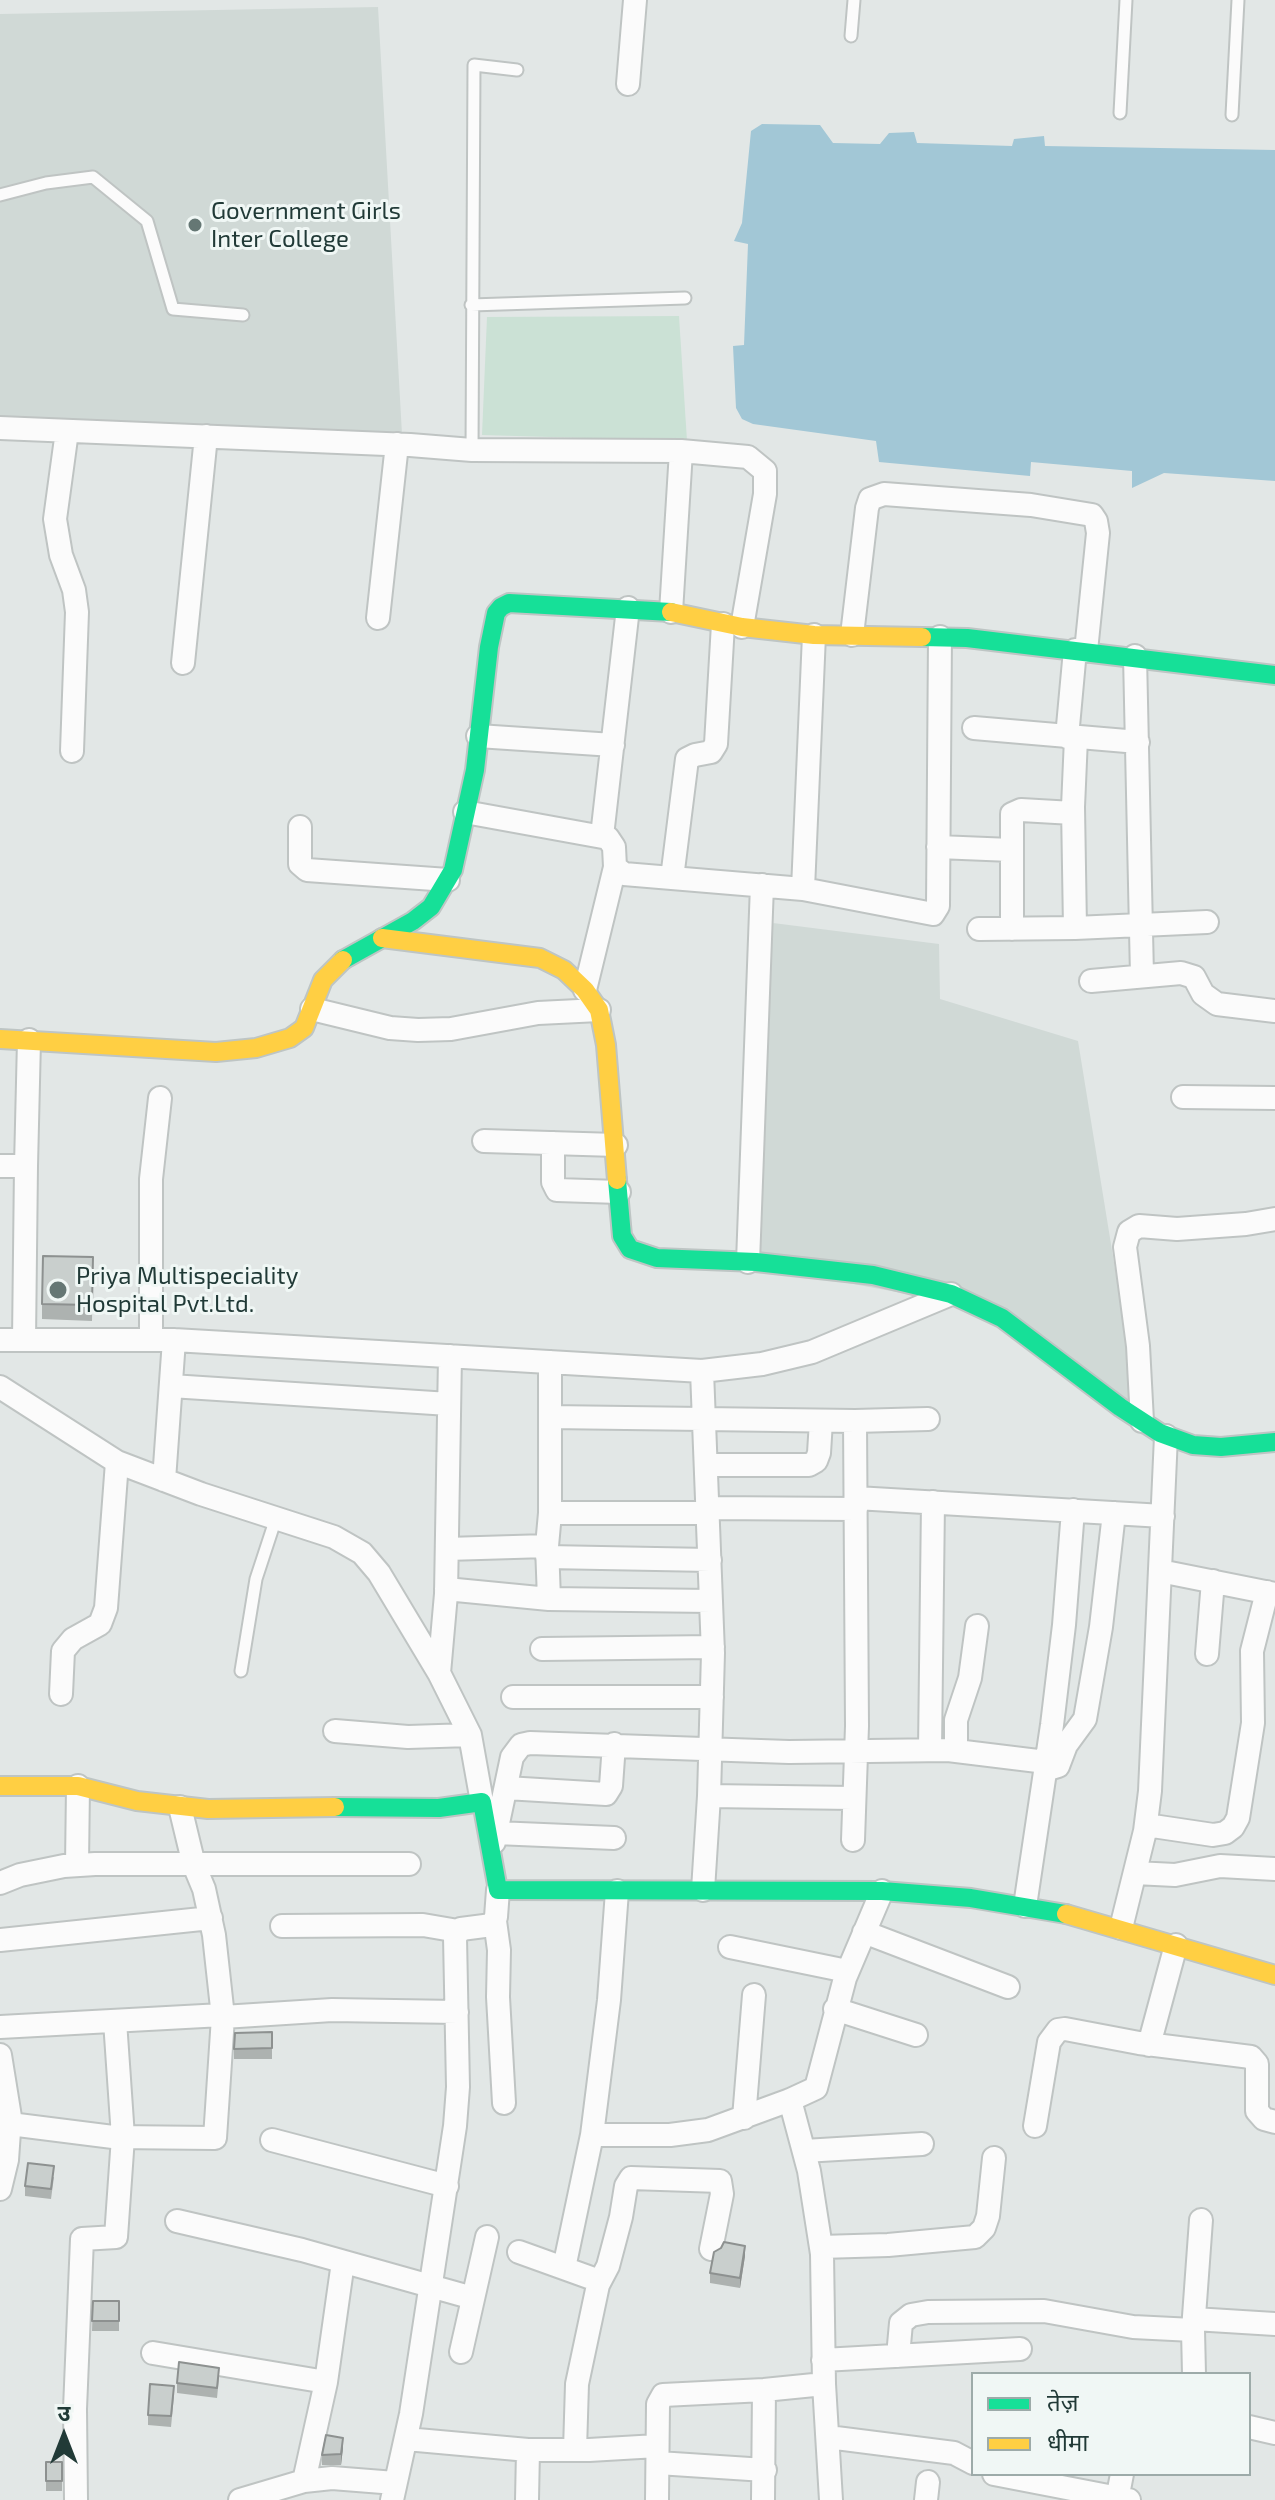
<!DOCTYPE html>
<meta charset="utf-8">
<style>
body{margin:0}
#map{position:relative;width:1275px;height:2500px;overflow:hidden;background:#e2e7e6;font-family:"Exo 2","Noto Sans Devanagari",sans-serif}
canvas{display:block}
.legend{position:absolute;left:971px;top:2372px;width:280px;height:104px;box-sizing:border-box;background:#f0f7f5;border:2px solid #9daba9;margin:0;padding:10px 14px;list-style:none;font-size:24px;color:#213a37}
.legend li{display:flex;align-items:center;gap:16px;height:40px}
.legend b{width:40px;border:2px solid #9daba9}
.north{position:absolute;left:24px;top:2396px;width:80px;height:80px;-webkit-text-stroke:6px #f0f7f5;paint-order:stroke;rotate:0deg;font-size:22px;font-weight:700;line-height:32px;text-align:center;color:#213a37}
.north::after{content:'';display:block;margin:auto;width:28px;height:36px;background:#213a37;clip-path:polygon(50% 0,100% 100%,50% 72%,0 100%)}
</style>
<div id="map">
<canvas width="1275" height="2500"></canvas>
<ul class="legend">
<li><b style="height:10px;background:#16e098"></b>तेज़</li>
<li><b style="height:10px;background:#ffcf43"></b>धीमा</li>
</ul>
<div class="north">उ</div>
</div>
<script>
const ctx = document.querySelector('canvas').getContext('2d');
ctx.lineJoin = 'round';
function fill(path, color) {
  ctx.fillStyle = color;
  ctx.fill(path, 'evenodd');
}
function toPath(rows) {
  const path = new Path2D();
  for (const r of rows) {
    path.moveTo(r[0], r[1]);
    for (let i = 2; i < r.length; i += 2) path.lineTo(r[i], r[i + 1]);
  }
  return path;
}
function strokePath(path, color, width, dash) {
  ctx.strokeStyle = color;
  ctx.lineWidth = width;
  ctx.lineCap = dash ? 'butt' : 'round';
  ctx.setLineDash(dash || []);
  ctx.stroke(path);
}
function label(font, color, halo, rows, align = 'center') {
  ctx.font = font + ' "Exo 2",sans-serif';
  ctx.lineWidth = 6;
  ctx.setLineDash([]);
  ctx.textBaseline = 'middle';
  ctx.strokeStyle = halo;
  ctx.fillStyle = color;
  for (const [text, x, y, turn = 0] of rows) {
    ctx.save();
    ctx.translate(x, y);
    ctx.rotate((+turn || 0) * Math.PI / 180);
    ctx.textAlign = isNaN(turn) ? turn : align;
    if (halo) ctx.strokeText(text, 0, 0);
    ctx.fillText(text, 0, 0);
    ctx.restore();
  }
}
fill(toPath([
 [378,7,403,452,0,436,0,14],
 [773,923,939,944,940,999,1078,1041,1142,1435,1012,1329,945,1301,756,1266]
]), '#d0d9d6');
fill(toPath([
 [679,316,687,441,482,435,487,317]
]), '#cbe1d5');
fill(toPath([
 [762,124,820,125,833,143,880,144,889,133,914,132,917,143,1012,146,1014,139,1044,136,1045,146,1275,150,1275,481,1164,473,1132,488,1132,471,1031,462,1030,476,879,462,876,441,753,424,742,419,736,408,733,346,744,345,748,244,734,241,742,223,751,131]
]), '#a2c7d6');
const lane = toPath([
 [851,36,854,0],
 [1120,113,1126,0],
 [1232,115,1238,0],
 [0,195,46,183,93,177,147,221,173,309,243,315],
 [471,305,685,298],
 [472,450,474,65,517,70],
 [241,1671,256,1579,276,1518]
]);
const street = toPath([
 [628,84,635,0],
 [0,428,410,445,472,450,681,451,748,457,765,471,765,494,742,627],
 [67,431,55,519,61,555,74,590,77,612,72,751],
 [671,612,681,451],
 [378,618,397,444],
 [852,635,867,508,870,499,884,494,1031,505,1092,515,1096,521,1098,533,1086,651],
 [1135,656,1142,976],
 [183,663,206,436],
 [974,728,1138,742],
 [478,736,613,745],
 [1067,737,1075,650],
 [465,812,608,838,614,847,615,867,624,874,803,889,933,914,938,906,940,637],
 [300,827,300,864,307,870,448,880],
 [602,836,628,608],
 [938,847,1011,850],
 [672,878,687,759,695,755,711,752,716,744,723,624],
 [803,889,814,635],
 [1075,928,1073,807,1076,738],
 [979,929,1075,928,1207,922],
 [1012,929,1012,814,1021,810,1073,813],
 [1091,981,1181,973,1194,977,1203,994,1217,1004,1275,1011],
 [585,990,615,867],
 [312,1009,390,1028,418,1030,451,1029,538,1013,599,1010],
 [1183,1097,1275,1098],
 [484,1141,616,1145],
 [553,1143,553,1182,557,1190,619,1192],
 [0,1166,26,1166,24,1340],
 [26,1166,29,1040],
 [748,1262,762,885],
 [151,1339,151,1179,160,1098],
 [0,1340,174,1340,702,1371,762,1364,812,1352,951,1294],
 [702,1371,713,1653,709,1796,703,1890],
 [171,1386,449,1404],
 [0,1387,117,1462,201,1494,334,1537,362,1553,379,1573,439,1673,470,1735,482,1802],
 [550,1417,855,1421,928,1419],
 [1142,1421,1138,1346,1125,1247,1129,1232,1139,1226,1177,1229,1246,1224,1275,1219],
 [706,1465,809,1465,816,1461,819,1453,821,1421],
 [164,1480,174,1340],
 [856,1498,1163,1516],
 [708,1508,856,1509],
 [550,1513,708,1513],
 [447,1549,547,1546],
 [547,1557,710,1560],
 [1160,1571,1275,1594],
 [446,1589,549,1599,711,1601],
 [549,1599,547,1546,550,1513,550,1362],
 [542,1649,713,1647],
 [1207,1654,1213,1581],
 [439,1673,446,1594,450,1356],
 [61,1694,63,1651,73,1639,100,1624,106,1608,117,1462],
 [513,1697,712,1697],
 [335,1731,408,1737,470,1735],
 [930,1749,933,1502],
 [956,1750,956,1720,970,1678,977,1626],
 [1045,1770,1058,1766,1066,1745,1085,1719,1101,1627,1114,1513],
 [506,1788,606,1794,611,1786,614,1744],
 [709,1796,853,1798],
 [1146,1825,1213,1835,1225,1833,1233,1827,1238,1818,1253,1723,1252,1651,1267,1592],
 [496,1833,614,1838],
 [853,1840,857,1726,855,1421],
 [494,1842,512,1757,521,1745,530,1743,789,1752,948,1750,1046,1762],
 [77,1865,78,1786],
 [1135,1873,1175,1875,1220,1866,1275,1869],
 [0,1883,20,1875,64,1866,95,1864,409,1864],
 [1025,1906,1052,1725,1064,1625,1073,1510],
 [495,1921,499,1950,498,1997,504,2103],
 [282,1926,423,1925,458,1931],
 [1121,1928,1145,1831,1150,1791,1166,1436],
 [864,1932,1008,1987],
 [0,1940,211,1918],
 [730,1947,847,1971],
 [835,2009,916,2035],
 [223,2017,332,2010,457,2012],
 [0,2027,222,2015],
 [1149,2045,1176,1945],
 [0,2055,10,2117,7,2160,0,2189],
 [790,2100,809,2171,822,2254,824,2384,831,2500],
 [744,2118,754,1995],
 [10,2124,113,2137,215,2138,223,2017,214,1935,204,1889,194,1865,180,1807],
 [1035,2126,1049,2042,1058,2030,1065,2029,1139,2043,1251,2057,1257,2064,1257,2111,1264,2119,1275,2122],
 [592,2135,670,2135,708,2130,790,2100,816,2088,845,1978,882,1891],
 [272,2140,447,2186],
 [804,2151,922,2144],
 [177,2221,302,2250,473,2298],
 [821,2247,888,2245,975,2237,984,2228,988,2216,994,2158],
 [519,2252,594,2279,598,2285,577,2384,575,2450],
 [564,2268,592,2135,609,2000,617,1891],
 [598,2285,608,2266,621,2217,626,2186,631,2178,720,2181,722,2194,711,2249],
 [1194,2319,1275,2324],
 [461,2352,487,2237],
 [153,2353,326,2382],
 [898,2356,901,2323,911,2315,928,2312,1044,2311,1133,2327,1193,2330],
 [823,2360,1020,2349],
 [1194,2374,1193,2330,1201,2220],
 [1249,2427,1275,2433],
 [828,2437,954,2453,973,2463],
 [406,2439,528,2450,589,2450,657,2446],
 [658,2463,765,2470],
 [994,2474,1129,2500],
 [304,2481,326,2382,343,2262],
 [76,2500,75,2409,82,2239,116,2237,123,2137,115,2021],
 [240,2500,304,2481,332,2478,395,2483],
 [392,2500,411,2414,455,2126,458,2087,455,1937,461,1929,492,1925,496,1917,498,1890],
 [527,2500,528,2450],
 [657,2500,658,2404,663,2395,764,2390,824,2384],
 [763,2500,764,2390],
 [926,2500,928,2482],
 [1117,2500,1122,2474]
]);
const fast = toPath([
 [922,637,967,638,1275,675],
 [343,960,413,921,431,907,453,870,475,770,489,647,496,613,501,607,509,603,671,612],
 [617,1180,622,1236,630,1249,657,1258,756,1262,873,1275,951,1294,1002,1318,1120,1407,1160,1433,1193,1445,1221,1447,1275,1442],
 [335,1807,439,1808,482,1802,498,1890,882,1891,971,1898,1066,1914]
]);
const slow = toPath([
 [671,612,742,627,814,635,922,637],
 [382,938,540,958,564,970,585,990,599,1010,606,1045,617,1180],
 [0,1039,216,1052,256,1048,290,1038,304,1028,323,980,343,960],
 [0,1786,78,1786,137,1801,208,1809,335,1807],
 [1066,1914,1275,1975]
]);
strokePath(lane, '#bfc4c3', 15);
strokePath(street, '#bfc4c3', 26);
strokePath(fast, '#bec5c4', 22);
strokePath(slow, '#bec5c4', 22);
strokePath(lane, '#fbfbfb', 11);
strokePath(street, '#fbfbfb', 22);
strokePath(fast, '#16e098', 18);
strokePath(slow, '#ffcf43', 18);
fill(toPath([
 [93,1257,92,1321,42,1319,42,1304],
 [272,2032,272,2059,234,2059,234,2049],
 [54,2177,51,2199,25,2196,25,2186],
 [745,2256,740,2288,710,2283,710,2273],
 [93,2301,119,2301,119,2331,92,2331],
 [219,2378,217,2398,177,2393,177,2383],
 [174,2396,171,2427,148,2425,148,2415],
 [343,2448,341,2465,322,2465,322,2455],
 [46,2462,62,2462,62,2491,46,2491]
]), '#adb2b0');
fill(toPath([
 [745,2246,745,2256,740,2288,740,2278],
 [343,2438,343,2448,341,2465,341,2454]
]), '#8d9190');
const building = toPath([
 [43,1256,93,1257,92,1305,42,1304,43,1256],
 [272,2032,272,2048,234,2049,235,2033,272,2032],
 [28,2163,54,2166,51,2189,25,2186,28,2163],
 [724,2242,745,2246,740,2278,710,2273,714,2252,721,2248,724,2242],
 [93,2301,119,2301,119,2321,92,2321,93,2301],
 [179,2362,219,2368,217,2388,177,2383,179,2362],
 [150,2384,174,2386,171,2416,148,2415,150,2384],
 [326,2435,343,2438,341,2454,322,2455,326,2435],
 [46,2462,62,2462,62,2481,46,2481,46,2462]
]);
fill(building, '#c9cfcd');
strokePath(building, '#8d9190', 2);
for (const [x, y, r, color] of [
 [195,225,8,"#657774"],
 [58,1290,10,"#657774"]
]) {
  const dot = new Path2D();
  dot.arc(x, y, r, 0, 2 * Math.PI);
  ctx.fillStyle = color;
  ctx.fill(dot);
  strokePath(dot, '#f0f7f5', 3);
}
label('24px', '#213a37', '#f0f7f5', [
 ["Government Girls",211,211],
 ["Inter College",211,239],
 ["Priya Multispeciality",76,1276],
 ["Hospital Pvt.Ltd.",76,1304]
], 'left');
</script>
